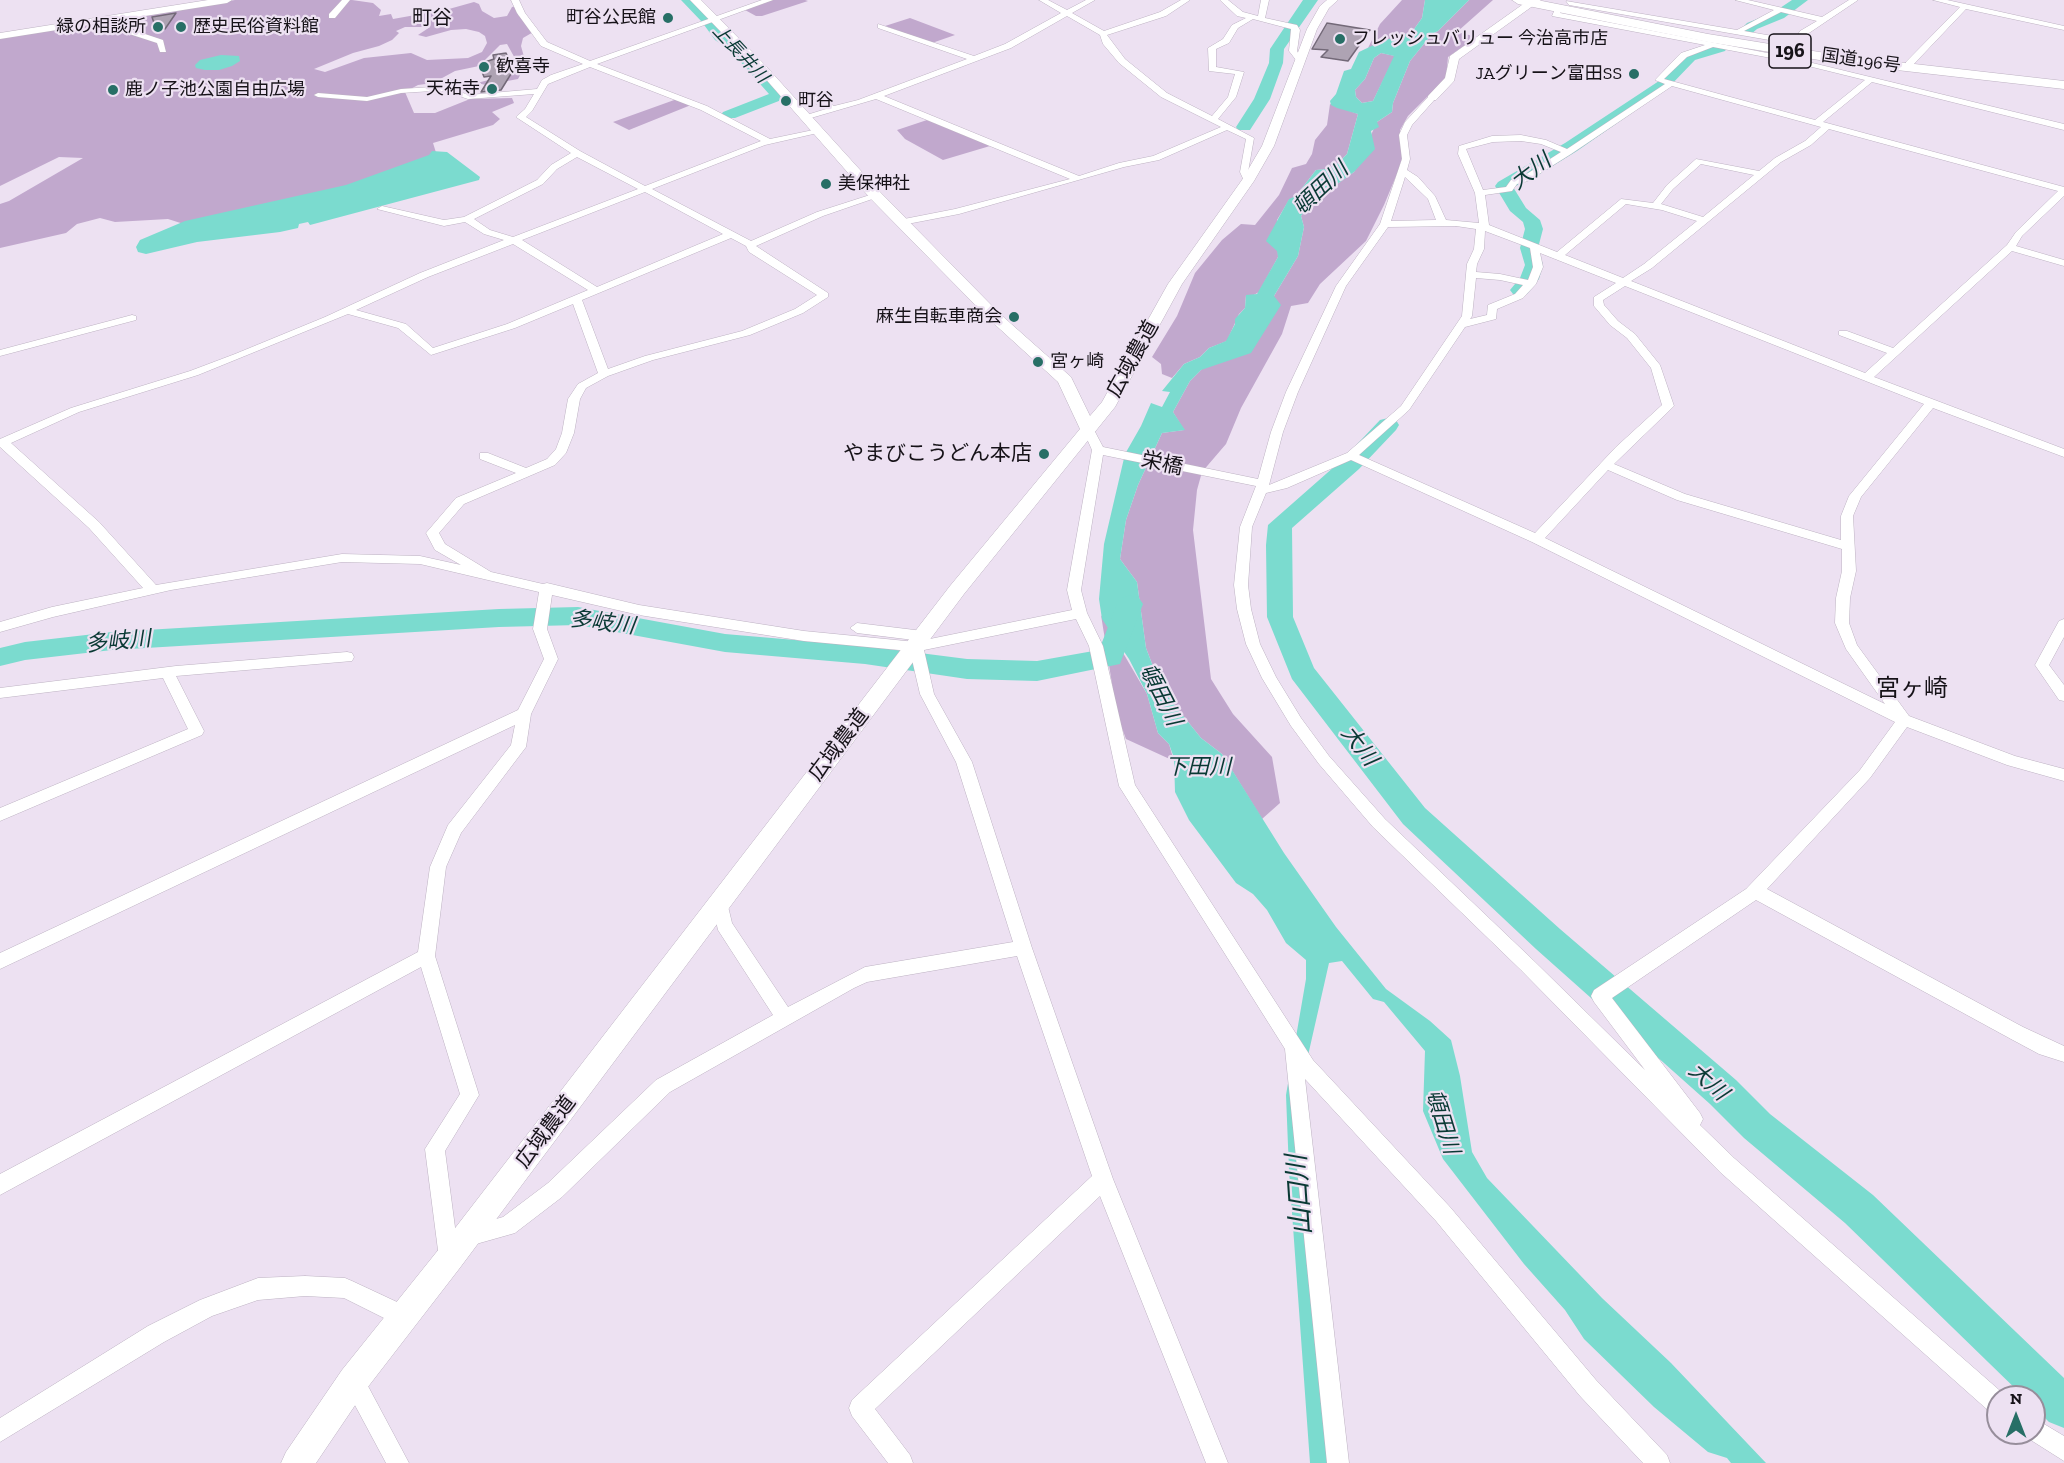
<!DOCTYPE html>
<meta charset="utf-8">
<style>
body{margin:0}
#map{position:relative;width:2064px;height:1463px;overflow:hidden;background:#ede1f2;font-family:"Zilla Slab",serif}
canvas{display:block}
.north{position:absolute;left:1986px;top:1385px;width:60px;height:60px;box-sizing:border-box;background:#ede1f2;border:2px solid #978e9b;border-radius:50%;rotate:0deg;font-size:16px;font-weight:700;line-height:24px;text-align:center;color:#161218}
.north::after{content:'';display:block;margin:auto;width:21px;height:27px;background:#276f66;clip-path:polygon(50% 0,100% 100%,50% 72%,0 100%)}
</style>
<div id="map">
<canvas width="2064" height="1463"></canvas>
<div class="north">N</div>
</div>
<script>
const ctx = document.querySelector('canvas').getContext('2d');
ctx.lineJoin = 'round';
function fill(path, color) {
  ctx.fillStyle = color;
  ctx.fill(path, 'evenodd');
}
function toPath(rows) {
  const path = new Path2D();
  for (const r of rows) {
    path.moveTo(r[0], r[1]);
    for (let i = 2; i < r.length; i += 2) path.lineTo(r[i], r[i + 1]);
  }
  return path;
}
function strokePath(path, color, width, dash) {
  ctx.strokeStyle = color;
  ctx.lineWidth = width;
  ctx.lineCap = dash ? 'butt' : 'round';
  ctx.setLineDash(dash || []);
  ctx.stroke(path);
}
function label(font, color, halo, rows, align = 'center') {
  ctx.font = font + ' "Zilla Slab","Noto Sans JP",serif';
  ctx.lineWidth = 4.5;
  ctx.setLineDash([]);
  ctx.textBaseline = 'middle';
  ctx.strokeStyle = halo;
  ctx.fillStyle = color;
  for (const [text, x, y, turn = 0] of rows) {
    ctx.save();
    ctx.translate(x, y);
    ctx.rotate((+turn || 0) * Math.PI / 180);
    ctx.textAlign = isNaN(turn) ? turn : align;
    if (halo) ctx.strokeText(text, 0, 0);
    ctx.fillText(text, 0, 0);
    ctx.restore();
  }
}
fill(toPath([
 [235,0,352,0,373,3,381,10,379,16,391,14,393,19,449,9,474,2,479,4,482,11,494,18,507,16,512,7,520,6,518,15,535,31,523,38,521,46,526,64,518,79,486,85,477,83,504,76,516,69,517,62,507,44,500,45,479,66,455,71,433,83,418,85,405,92,414,113,435,113,470,99,512,98,514,103,492,112,500,119,493,125,433,143,438,159,347,190,190,226,168,219,115,222,100,218,77,224,66,233,0,248,0,204,9,201,83,158,59,157,0,186,0,38],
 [405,27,430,27,418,35,426,37,451,30,466,29,479,32,485,36,487,43,482,52,468,58,427,60,411,53,364,58,325,72,314,69,353,53,379,46,392,40,399,33,396,31],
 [773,0,805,0,808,1,762,16,756,16,745,10],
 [1402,0,1425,0,1422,18,1412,32,1368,48,1380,24],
 [1469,0,1493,0,1457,32,1477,37,1448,57,1446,78,1408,116,1400,130,1402,158,1399,169,1384,205,1366,241,1320,284,1308,303,1291,306,1282,334,1241,408,1226,444,1202,472,1197,490,1193,530,1211,679,1233,714,1272,757,1280,803,1262,819,1222,754,1201,738,1176,707,1159,682,1146,648,1137,582,1120,559,1126,520,1138,485,1162,433,1184,430,1173,412,1190,381,1274,296,1298,256,1304,227,1301,216,1309,204,1354,172,1377,122,1392,112,1393,103,1410,61,1432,34,1438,31],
 [910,18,955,35,932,43,885,26],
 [1381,53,1395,56,1373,101,1362,103,1356,97,1355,90,1365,79,1374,58],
 [677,99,691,105,629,130,613,122],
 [1330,104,1358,114,1347,154,1336,165,1328,169,1316,170,1296,196,1289,200,1277,220,1278,257,1259,292,1252,296,1246,295,1245,308,1239,314,1227,341,1209,348,1200,357,1184,364,1172,378,1162,374,1161,364,1152,357,1177,316,1195,273,1222,240,1241,224,1255,225,1279,195,1292,168,1306,164,1312,154,1315,140,1327,125],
 [927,120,990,146,943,160,905,139,897,130],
 [1101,615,1147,694,1158,733,1169,744,1174,761,1126,739,1117,715]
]), '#c1a8cd');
fill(toPath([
 [1425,0,1469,0,1438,31,1432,34,1410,61,1393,103,1392,112,1377,122,1379,127,1371,131,1375,149,1354,172,1309,204,1301,216,1304,227,1298,256,1274,296,1281,305,1251,353,1201,370,1190,381,1173,412,1185,430,1162,433,1138,485,1126,520,1120,559,1137,582,1146,648,1159,682,1176,707,1201,738,1222,754,1284,853,1336,927,1386,989,1430,1021,1451,1040,1460,1076,1472,1152,1487,1178,1602,1298,1671,1363,1766,1463,1731,1463,1727,1458,1708,1452,1654,1407,1584,1339,1565,1310,1524,1264,1443,1159,1423,1111,1425,1051,1384,1002,1373,999,1342,961,1329,963,1302,1082,1329,1463,1310,1463,1289,1171,1286,1095,1306,979,1306,960,1286,943,1267,910,1253,894,1236,883,1189,820,1175,792,1174,758,1169,744,1158,733,1147,694,1129,659,1102,619,1099,599,1104,544,1125,454,1141,426,1151,403,1162,407,1170,392,1162,391,1184,364,1200,357,1209,348,1226,341,1235,324,1235,319,1245,308,1246,295,1257,294,1278,257,1277,251,1266,241,1289,199,1296,196,1316,170,1328,169,1336,165,1347,154,1358,114,1337,108,1331,105,1330,101,1336,94,1344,71,1351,69,1359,52,1382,41,1412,32,1422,18],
 [1381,53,1394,56,1373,101,1362,103,1356,97,1355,90,1365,79,1374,58],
 [221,55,239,56,240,61,232,66,219,70,205,70,196,68,195,65,200,60],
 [432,151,447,152,480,177,479,180,310,225,308,222,299,224,298,228,280,232,197,242,146,254,138,252,136,247,140,240,185,221,346,185,429,155]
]), '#7bdbcf');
fill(toPath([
 [681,0,696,0,725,34,740,44,784,93,787,96,784,99,735,118,723,118,721,115,723,112,769,94,730,50,715,40,702,22,681,0],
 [1303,0,1318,0,1284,49,1283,63,1270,99,1250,130,1238,130,1236,127,1254,99,1269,63,1270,49,1303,0],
 [1792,0,1808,0,1784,18,1757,29,1750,35,1745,36,1738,32,1747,23,1774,12,1792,0],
 [1720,44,1725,45,1727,48,1725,51,1695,60,1669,87,1577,151,1530,180,1513,187,1526,208,1540,220,1543,229,1538,248,1543,265,1539,279,1527,294,1513,294,1510,290,1520,278,1525,265,1520,248,1525,229,1523,222,1510,211,1495,186,1498,182,1565,143,1659,81,1685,54,1720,44],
 [1388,418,1396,420,1399,425,1396,430,1359,469,1292,528,1293,617,1314,668,1425,808,1560,929,1736,1080,1770,1114,1873,1195,2064,1378,2064,1428,2049,1422,2034,1407,2034,1397,2024,1397,1845,1223,1744,1138,1710,1104,1536,949,1403,824,1292,679,1267,617,1266,545,1268,525,1343,459,1380,420,1388,418],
 [1130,595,1139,598,1143,604,1120,664,1037,681,967,679,865,664,725,652,578,625,499,627,112,650,25,660,0,666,0,648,25,642,112,632,499,609,578,607,725,634,865,646,967,659,1037,661,1099,650,1117,604,1121,598,1130,595]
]), '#7bdbcf');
const building = toPath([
 [176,13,165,29,156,29,152,17,176,13],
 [1327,23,1370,30,1348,61,1321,57,1328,50,1312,49,1327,23],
 [506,53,514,69,501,90,481,92,491,76,484,77,479,64,494,59,493,55,506,53]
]);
fill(building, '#aea3b3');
strokePath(building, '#736978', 1.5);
const street = toPath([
 [342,0,350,0,335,18,329,18,329,14,342,0],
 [511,0,519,0,525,13,547,42,590,61,762,0,773,0,597,64,707,106,770,139,818,129,822,132,765,145,652,189,751,241,817,212,873,194,881,196,823,216,756,246,828,293,828,297,803,313,750,335,653,360,608,376,586,388,580,399,574,433,566,453,555,465,464,504,439,533,445,544,491,572,543,584,547,583,639,605,804,631,916,642,922,641,857,633,850,628,857,623,923,631,930,636,925,640,1072,610,1067,590,1092,450,1083,430,1085,428,1093,428,1103,447,1258,479,1271,432,1286,392,1336,286,1380,224,1402,159,1399,135,1405,122,1429,96,1436,98,1412,125,1407,135,1410,159,1407,170,1418,177,1435,196,1446,220,1479,223,1475,193,1458,154,1459,146,1492,136,1521,135,1546,140,1567,149,1665,84,1655,80,1681,53,1705,45,1552,16,1555,9,1561,9,1560,13,1788,57,1787,51,1792,44,1569,5,1566,1,1737,30,1774,10,1735,0,1748,0,1822,17,1849,0,1858,0,1806,35,1801,41,1803,43,1795,51,1796,59,2064,124,2064,130,1872,82,1823,122,2064,187,2064,196,2022,236,2016,246,2064,260,2064,266,2012,251,1874,377,2064,449,2064,457,1933,408,1861,497,1853,516,1856,571,1850,598,1849,623,1857,645,1909,716,2015,756,2064,769,2064,781,2007,765,1907,727,1870,778,1767,889,2023,1027,2064,1046,2064,1062,2039,1054,2011,1039,1756,900,1612,998,1700,1113,1703,1119,1700,1125,1734,1158,2006,1396,1998,1397,1998,1415,1990,1412,1720,1172,1521,970,1373,827,1319,764,1291,726,1262,678,1246,644,1237,609,1234,585,1240,527,1256,486,1103,455,1081,590,1087,613,1103,646,1135,785,1313,1060,1450,1207,1596,1380,1667,1455,1670,1463,1643,1463,1580,1396,1436,1221,1305,1079,1349,1463,1327,1463,1285,1049,1119,786,1089,646,1076,619,924,650,934,694,972,762,1032,948,1113,1179,1228,1463,1206,1463,1100,1196,875,1409,910,1455,913,1463,888,1463,852,1416,849,1408,852,1400,1092,1176,1017,956,867,982,854,988,670,1092,562,1197,515,1233,469,1246,462,1243,459,1236,462,1229,503,1217,548,1183,656,1080,773,1015,718,930,712,903,714,898,720,896,726,898,732,923,788,1007,865,967,1013,942,956,762,920,694,910,651,804,641,639,615,552,595,547,629,558,659,531,714,526,747,461,833,446,867,435,956,479,1095,445,1151,459,1258,456,1265,449,1268,442,1265,439,1258,425,1149,460,1094,421,967,0,1195,0,1174,418,952,430,867,448,825,511,745,515,725,0,969,0,953,518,710,544,659,533,629,539,592,420,564,342,562,171,590,53,617,0,632,0,622,52,607,143,588,89,528,0,447,0,439,71,408,190,371,235,354,325,317,420,273,504,240,484,234,465,222,444,226,377,209,382,206,444,220,464,217,537,180,551,165,571,153,516,117,525,109,534,94,468,99,444,91,432,91,401,93,367,101,318,97,314,95,318,93,367,97,401,89,432,87,445,87,469,95,537,89,542,80,551,75,583,64,541,46,517,13,511,0],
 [1781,12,1817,21,1800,31,1795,40,1744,31,1781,12],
 [1713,47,1792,62,1865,80,1815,120,1664,79,1687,57,1713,47],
 [590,67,701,110,761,141,645,186,580,151,526,117,532,111,548,84,590,67],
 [1672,86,1821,127,1805,141,1775,158,1759,171,1696,159,1667,185,1653,203,1621,199,1557,252,1489,225,1485,195,1512,191,1517,184,1528,181,1571,154,1672,86],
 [1829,129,2058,191,2016,232,2007,245,1893,348,1847,331,1839,331,1839,335,1887,353,1865,373,1631,281,1652,268,1781,162,1811,145,1829,129],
 [1521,141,1541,144,1561,152,1522,177,1511,180,1506,187,1483,190,1466,149,1493,142,1521,141],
 [577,157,638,189,513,237,490,230,474,219,543,184,557,169,577,157],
 [1701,164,1754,175,1703,217,1661,204,1673,189,1701,164],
 [1405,177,1428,199,1436,220,1391,221,1405,177],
 [645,192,723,234,597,287,522,240,645,192],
 [1626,204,1662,210,1697,221,1644,264,1623,278,1565,255,1626,204],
 [1456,226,1476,229,1474,249,1467,264,1462,316,1401,406,1347,453,1269,485,1283,432,1298,392,1346,286,1388,227,1456,226],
 [1485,231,1530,248,1533,267,1528,280,1500,274,1476,272,1477,264,1484,249,1485,231],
 [731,238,746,246,749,252,817,295,795,309,742,331,645,356,608,369,582,300,731,238],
 [513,244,588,290,507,324,433,348,406,324,356,310,428,277,513,244],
 [1540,253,1616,283,1594,297,1594,306,1610,325,1627,338,1651,368,1662,405,1616,447,1535,533,1359,455,1409,410,1465,327,1496,319,1497,309,1523,298,1536,284,1543,267,1540,253],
 [1476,278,1500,280,1523,285,1515,294,1488,305,1487,315,1470,319,1472,316,1476,278],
 [1625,286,1924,404,1849,496,1841,516,1841,540,1685,494,1614,464,1674,406,1660,365,1635,334,1618,321,1604,305,1603,300,1625,286],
 [573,304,598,373,578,384,568,399,562,433,556,449,547,459,526,468,488,453,480,453,480,459,516,473,456,498,426,533,435,550,461,565,420,556,342,554,156,585,99,522,11,443,79,412,198,375,348,314,398,328,431,355,515,328,573,304],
 [1351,460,1532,542,1895,722,1860,770,1746,889,1594,990,1591,996,1594,1002,1645,1070,1533,960,1385,819,1329,756,1301,718,1276,677,1260,644,1251,609,1248,585,1252,527,1266,493,1287,488,1351,460],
 [1608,470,1677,500,1842,549,1842,571,1836,598,1835,623,1846,649,1885,704,1545,538,1608,470],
 [1039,0,1048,0,1067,10,1086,0,1095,0,1072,13,1104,31,1160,12,1181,0,1190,0,1166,16,1107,35,1125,59,1167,93,1212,116,1228,97,1235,74,1209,71,1208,48,1223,39,1232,25,1246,18,1237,16,1220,0,1228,0,1243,12,1258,16,1261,0,1269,0,1265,18,1297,25,1300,30,1297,51,1302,60,1296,60,1289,51,1291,29,1253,19,1238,28,1229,43,1216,49,1216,67,1244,72,1236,97,1218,119,1254,138,1248,172,1251,183,1245,183,1240,172,1246,139,1227,130,1159,160,1124,167,959,214,902,225,897,222,899,220,955,209,1070,179,876,99,804,120,800,117,826,109,803,97,803,93,809,93,834,106,858,100,967,59,878,28,878,24,974,56,1005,44,1061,13,1039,0],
 [1067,16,1100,35,1103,44,1119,63,1161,97,1221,127,1153,156,1119,163,1079,176,884,96,1011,48,1067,16],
 [1933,0,1947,0,2064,26,2064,30,1966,9,1912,66,1906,66,1906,62,1960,7,1933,0],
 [123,16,130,18,124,27,163,40,166,52,160,52,157,43,117,30,123,16],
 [132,315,136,316,136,320,0,356,0,350,132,315],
 [2064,619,2064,637,2049,665,2064,685,2064,701,2059,700,2035,665,2059,621,2064,619],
 [347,652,352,653,354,657,352,661,176,676,204,731,202,735,0,821,0,808,188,729,163,678,0,698,0,688,176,666,347,652],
 [305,1276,345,1278,352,1281,412,1309,415,1317,412,1325,404,1328,344,1298,305,1296,258,1300,212,1316,164,1342,0,1442,0,1418,148,1326,200,1300,258,1278,305,1276],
 [353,1370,361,1373,409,1463,386,1463,342,1381,345,1373,353,1370],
 [2034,1418,2064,1436,2064,1461,2026,1437,2024,1433,2034,1433,2034,1418]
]);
const secondary = toPath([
 [208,0,232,0,227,3,0,39,0,33,208,0],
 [690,0,701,0,764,64,881,193,1000,314,1071,377,1090,416,1102,402,1168,284,1242,180,1262,146,1307,29,1320,6,1327,0,1338,0,1329,8,1317,29,1274,146,1254,181,1182,284,1115,407,964,594,459,1269,364,1392,316,1463,281,1463,286,1452,342,1370,439,1249,950,586,1080,429,1058,382,990,320,871,199,756,68,690,0],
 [1529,0,1541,0,1459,59,1454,81,1436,100,1428,100,1428,96,1445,78,1450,56,1529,0]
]);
const highway = toPath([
 [1512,0,1537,0,1708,34,1844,56,2064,81,2064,89,1844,64,1708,42,1518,4,1512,0]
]);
strokePath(street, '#bdb2c2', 1);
strokePath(secondary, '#bdb2c2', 1);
strokePath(highway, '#bdb2c2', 1);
fill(street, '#fff');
fill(secondary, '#fff');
fill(highway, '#fff');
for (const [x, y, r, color] of [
 [668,18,6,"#276f66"],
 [158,27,6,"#276f66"],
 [181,27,6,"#276f66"],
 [1340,39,6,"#276f66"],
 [484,67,6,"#276f66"],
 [1634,74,6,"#276f66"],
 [492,89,6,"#276f66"],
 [113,90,6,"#276f66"],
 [786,101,6,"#276f66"],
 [826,184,6,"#276f66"],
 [1014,317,6,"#276f66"],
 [1038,362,6,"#276f66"],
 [1044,454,6,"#276f66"]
]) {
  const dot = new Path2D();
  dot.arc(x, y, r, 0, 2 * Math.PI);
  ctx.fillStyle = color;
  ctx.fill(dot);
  strokePath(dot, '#ede1f2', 2);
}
label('18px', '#161218', '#ede1f2', [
 ["町谷公民館",656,18,"right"],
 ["緑の相談所",146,27,"right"],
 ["歴史民俗資料館",193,27],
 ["フレッシュバリュー 今治高市店",1352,39],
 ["歓喜寺",496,67],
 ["JAグリーン富田SS",1622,74,"right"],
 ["天祐寺",480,89,"right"],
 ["鹿ノ子池公園自由広場",125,90],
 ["町谷",798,101],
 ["美保神社",838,184],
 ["麻生自転車商会",1002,317,"right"],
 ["宮ヶ崎",1050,362]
], 'left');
label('italic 18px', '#093934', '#ede1f2', [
 ["上長井川",740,54,47]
]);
label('18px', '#161218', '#ede1f2', [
 ["国道196号",1861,61,8]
]);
label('20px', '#161218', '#ede1f2', [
 ["町谷",432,18]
]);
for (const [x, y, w] of [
 [1790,51,42]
]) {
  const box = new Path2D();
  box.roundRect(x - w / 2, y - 17, w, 34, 4.5);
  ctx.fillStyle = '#ede1f2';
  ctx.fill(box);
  strokePath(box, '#161218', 1.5);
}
label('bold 20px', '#161218', null, [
 ["196",1790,51]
]);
label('21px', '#161218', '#ede1f2', [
 ["広域農道",1133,359,-61],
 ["栄橋",1162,464,12],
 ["広域農道",839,745,-53],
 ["広域農道",546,1132,-53]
]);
label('21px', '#161218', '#ede1f2', [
 ["やまびこうどん本店",1032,454]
], 'right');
label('italic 22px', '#093934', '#ede1f2', [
 ["大川",1531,172,-37],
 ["頓田川",1321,189,-43],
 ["多岐川",602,623,7],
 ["多岐川",118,642,-5],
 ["頓田川",1160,695,63],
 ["大川",1359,746,52],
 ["下田川",1198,768],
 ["大川",1708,1082,42],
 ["頓田川",1442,1122,73]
]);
label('24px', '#161218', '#ede1f2', [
 ["宮ヶ崎",1912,689]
]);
label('italic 27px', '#093934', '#ede1f2', [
 ["山口川",1300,1195,-94]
]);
</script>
